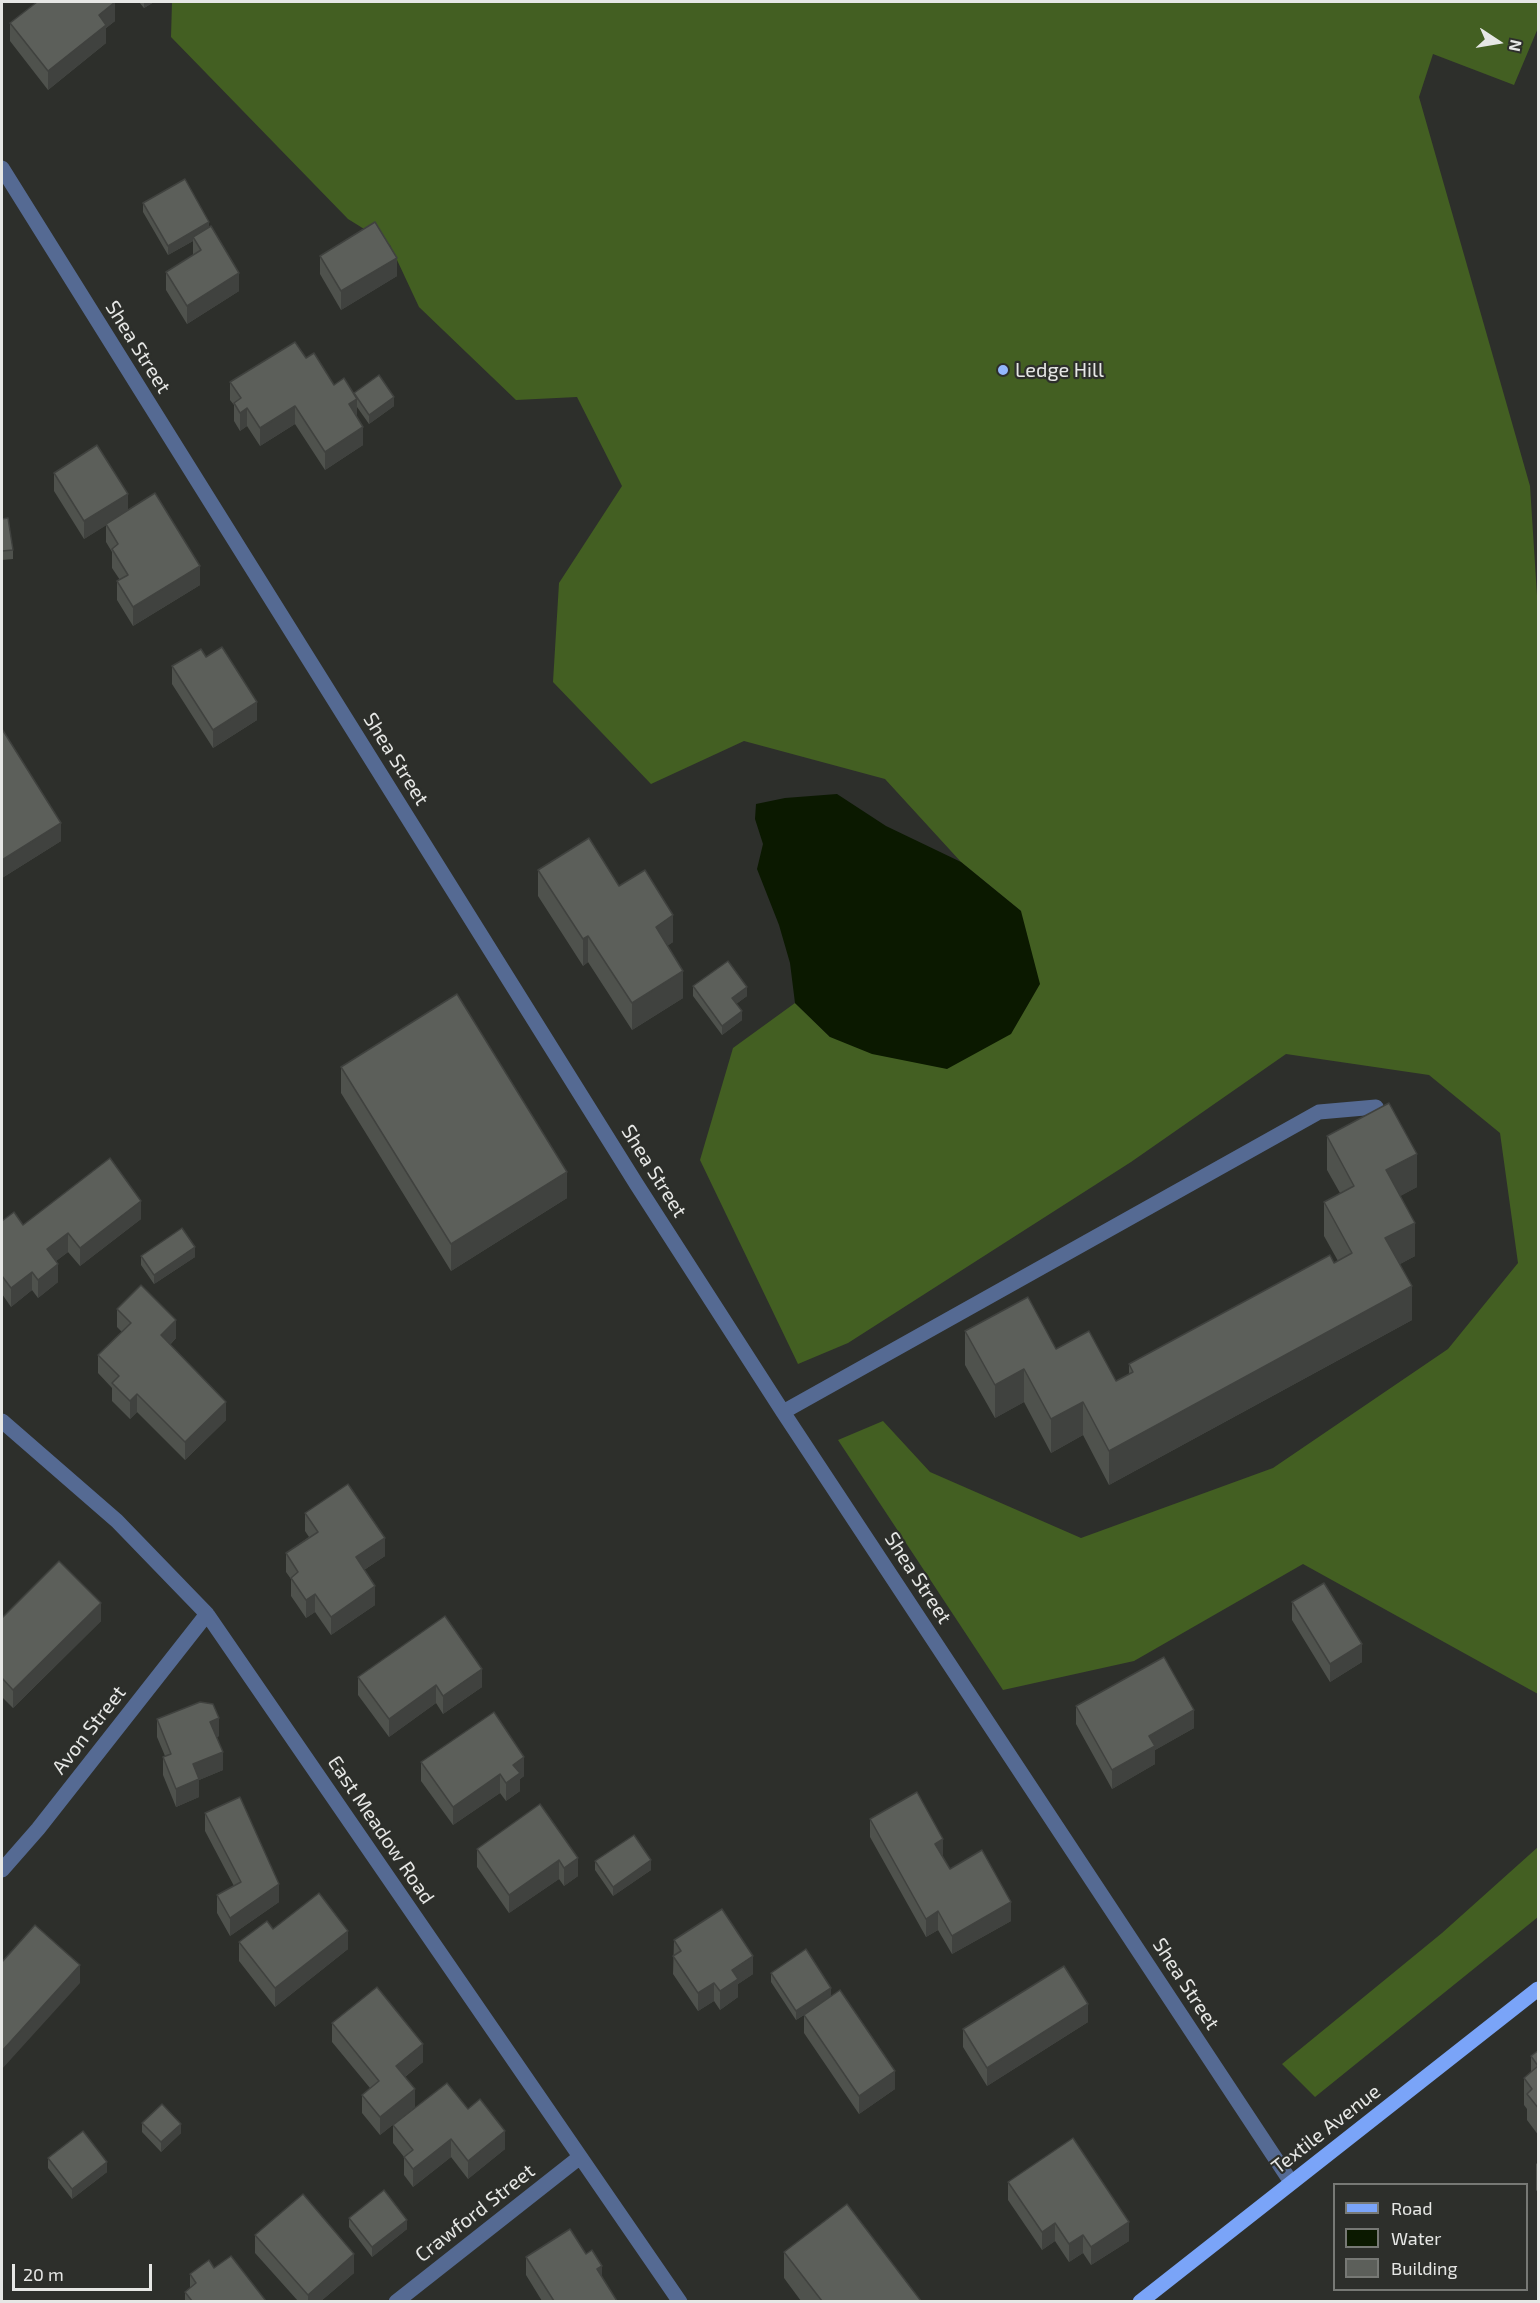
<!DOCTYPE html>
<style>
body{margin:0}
#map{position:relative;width:1540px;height:2303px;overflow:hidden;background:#2d2f2b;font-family:"Exo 2",sans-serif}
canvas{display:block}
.frame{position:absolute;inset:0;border:3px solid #e6e7e5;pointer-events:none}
.legend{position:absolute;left:1333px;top:2183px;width:195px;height:108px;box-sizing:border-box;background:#2d2f2b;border:2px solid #777975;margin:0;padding:8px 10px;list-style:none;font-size:18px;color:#e6e7e5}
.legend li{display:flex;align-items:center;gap:12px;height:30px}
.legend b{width:30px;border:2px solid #777975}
.north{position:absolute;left:1468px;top:12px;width:60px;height:60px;-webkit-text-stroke:4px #2d2f2b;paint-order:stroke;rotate:102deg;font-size:16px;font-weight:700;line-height:24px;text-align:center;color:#e6e7e5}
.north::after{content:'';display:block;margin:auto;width:21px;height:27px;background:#e6e7e5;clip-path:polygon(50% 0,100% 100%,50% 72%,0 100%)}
.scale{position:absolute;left:12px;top:2264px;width:140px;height:27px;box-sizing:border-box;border:3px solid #e6e7e5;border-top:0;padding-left:8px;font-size:18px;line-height:21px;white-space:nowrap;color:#e6e7e5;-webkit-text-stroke:4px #2d2f2b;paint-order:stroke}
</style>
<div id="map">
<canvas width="1540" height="2303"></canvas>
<div class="frame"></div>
<ul class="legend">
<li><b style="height:8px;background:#7aa4f8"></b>Road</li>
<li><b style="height:16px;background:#0b1900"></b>Water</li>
<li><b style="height:16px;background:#5c5f5a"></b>Building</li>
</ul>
<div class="north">N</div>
<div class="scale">20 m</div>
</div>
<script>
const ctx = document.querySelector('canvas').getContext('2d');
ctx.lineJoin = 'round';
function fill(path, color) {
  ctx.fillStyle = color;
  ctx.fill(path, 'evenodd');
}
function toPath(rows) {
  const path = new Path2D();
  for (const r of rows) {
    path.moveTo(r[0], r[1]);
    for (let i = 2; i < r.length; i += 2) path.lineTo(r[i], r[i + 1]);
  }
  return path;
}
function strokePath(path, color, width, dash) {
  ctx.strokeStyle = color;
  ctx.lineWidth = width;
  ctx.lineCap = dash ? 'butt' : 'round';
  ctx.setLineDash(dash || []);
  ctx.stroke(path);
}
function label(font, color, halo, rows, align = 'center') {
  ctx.font = font + ' "Exo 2",sans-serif';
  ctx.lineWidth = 4.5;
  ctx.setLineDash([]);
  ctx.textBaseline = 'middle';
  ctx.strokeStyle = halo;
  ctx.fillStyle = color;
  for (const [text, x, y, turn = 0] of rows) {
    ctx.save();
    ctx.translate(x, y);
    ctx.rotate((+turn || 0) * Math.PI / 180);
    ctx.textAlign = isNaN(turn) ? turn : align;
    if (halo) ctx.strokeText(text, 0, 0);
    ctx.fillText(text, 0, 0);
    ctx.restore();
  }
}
fill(toPath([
 [172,2,1538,2,1538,28,1514,85,1433,54,1419,97,1530,486,1538,611,1538,1694,1303,1564,1134,1661,1003,1690,838,1440,883,1421,930,1472,1081,1538,1273,1468,1448,1349,1518,1263,1500,1133,1429,1075,1286,1054,1131,1162,848,1343,798,1364,700,1160,733,1048,795,1003,830,1037,1021,911,961,862,885,779,744,741,651,784,553,682,559,583,622,486,577,397,516,400,419,307,390,245,348,219,171,37],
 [1538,1847,1538,1917,1315,2097,1282,2064,1442,1933]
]), '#435f22');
fill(toPath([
 [837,794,886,826,961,862,1021,911,1040,984,1011,1034,947,1069,872,1054,830,1037,795,1003,790,963,779,925,757,869,763,844,755,819,756,804,785,798]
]), '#0b1900');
strokePath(toPath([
 [2,168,637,1185,783,1412,1291,2182],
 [783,1412,1319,1112,1376,1107],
 [2,1421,117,1521,207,1614,680,2302],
 [2,1870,38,1829,207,1614],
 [396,2302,580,2157]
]), '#556a93', 15);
strokePath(toPath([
 [1140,2302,1538,1989]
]), '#7aa4f8', 15);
fill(toPath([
 [139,2,154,2,144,8],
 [115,21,106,28,106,43,48,90,10,41,10,23],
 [143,203,209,226,239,291,187,324,166,290,166,272,193,255,193,241,168,255,143,212],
 [320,256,397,276,341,310,320,274],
 [306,358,334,385,354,394,394,406,369,424,357,407,357,417,363,445,325,470,295,424,260,446,247,426,240,431,234,421,234,405,230,400,230,382],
 [54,473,128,511,200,585,133,626,117,600,117,581,120,580,112,568,112,552,106,542,106,525,84,539,54,491],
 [2,519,13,550,13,559,2,560],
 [206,657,257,720,213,748,172,684,172,666],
 [2,729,61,841,2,878],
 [538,870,619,886,673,942,667,946,683,998,632,1030,588,962,583,966,538,896],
 [693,986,747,996,736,1004,742,1020,722,1035,693,996],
 [341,1067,567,1198,451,1271,341,1093],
 [1327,1136,1417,1187,1400,1196,1415,1256,1400,1264,1412,1320,1109,1485,1083,1435,1051,1453,1024,1402,995,1418,965,1365,965,1331,1056,1349,1116,1381,1129,1374,1129,1364,1338,1261,1324,1236,1324,1202,1340,1193,1327,1170],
 [141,1219,80,1266,68,1252,56,1261,58,1282,38,1298,32,1290,11,1307,2,1294,2,1221,23,1225],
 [141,1256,195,1257,154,1284,141,1265],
 [117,1309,176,1338,170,1345,226,1420,185,1460,137,1412,130,1419,112,1401,112,1388,98,1373,98,1355,122,1332,117,1327],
 [305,1513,385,1556,364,1570,375,1605,331,1635,315,1612,306,1618,291,1596,291,1579,286,1572,286,1553,309,1537,305,1531],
 [1292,1602,1362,1662,1330,1682,1292,1620],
 [2,1618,101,1621,13,1708,2,1697],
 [358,1677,482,1687,443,1714,436,1703,389,1737,358,1695],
 [1076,1706,1194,1728,1155,1750,1155,1764,1112,1789,1076,1724],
 [157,1719,219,1736,217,1737,223,1770,199,1780,199,1797,176,1807,163,1775,163,1757,165,1756,157,1737],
 [421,1762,524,1776,520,1779,520,1791,506,1801,500,1793,453,1825,421,1781],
 [540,1804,578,1876,564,1886,559,1879,509,1913,477,1867,477,1849],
 [205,1813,279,1902,230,1936,217,1913,217,1895,234,1886,205,1831],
 [870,1819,943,1857,950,1869,1011,1921,952,1954,938,1930,926,1937,870,1837],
 [595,1861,651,1870,613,1896,595,1870],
 [273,1929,348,1949,275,2007,239,1961,239,1942],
 [674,1940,753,1974,738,1984,738,1997,720,2010,714,2001,698,2011,673,1974],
 [771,1973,831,1996,895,2089,859,2114,804,2033,804,2015,796,2020,771,1982],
 [1088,2022,987,2086,963,2047,963,2029],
 [332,2023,423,2062,405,2077,415,2107,380,2135,362,2113,362,2095,370,2088,332,2042],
 [1539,2050,1539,2136,1527,2120,1527,2109,1524,2105,1524,2078,1531,2072,1531,2056],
 [468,2109,505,2149,468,2179,451,2157,413,2187,404,2175,404,2157,393,2143,393,2125],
 [142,2123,181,2133,161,2152,142,2132],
 [48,2158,107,2172,72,2199,48,2168],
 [1539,2161,1539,2194,1536,2190,1536,2164],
 [1008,2182,1129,2241,1091,2265,1083,2253,1069,2262,1055,2241,1042,2250,1008,2200],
 [349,2218,407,2229,372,2257,349,2227],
 [255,2235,354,2273,321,2301,298,2301,255,2253],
 [784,2252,921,2301,801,2301,784,2278],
 [526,2257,602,2278,617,2301,542,2301,526,2275],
 [190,2274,266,2301,185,2301,185,2292,190,2288]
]), '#4f524d');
fill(toPath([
 [115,2,115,21,106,28,106,43,48,90,48,71,99,15],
 [144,2,154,2,144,8],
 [209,222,209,231,193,237,193,241,168,255,168,246],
 [397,258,397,276,341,310,341,291],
 [239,273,239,291,187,324,187,306],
 [394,397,394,406,369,424,369,415],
 [357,399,357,417,349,404],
 [295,406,295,424,260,446,260,428],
 [247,408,247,426,240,431,240,413],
 [363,427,363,445,325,470,325,452],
 [128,494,128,512,84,539,84,521],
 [200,566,200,585,133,626,133,607],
 [257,702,257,720,213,748,213,730],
 [61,823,61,841,2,878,2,860],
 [673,915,673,942,656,953,656,927],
 [588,936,588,962,583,966,583,939],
 [683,971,683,998,632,1030,632,1003],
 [747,987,747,996,732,1007,732,998],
 [742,1011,742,1020,722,1035,722,1026],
 [1417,1154,1417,1187,1386,1204,1386,1170],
 [567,1172,567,1198,451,1271,451,1244],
 [141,1201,141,1219,80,1266,80,1248],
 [1415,1223,1415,1256,1385,1272,1385,1238],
 [68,1233,68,1252,47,1268,47,1249],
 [195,1247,195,1257,154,1284,154,1275],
 [58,1264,58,1282,38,1298,38,1280],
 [32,1272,32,1290,11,1307,11,1288],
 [1412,1286,1412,1320,1109,1485,1109,1451],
 [176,1320,176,1338,161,1354,161,1335],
 [1024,1369,1024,1402,995,1418,995,1385],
 [137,1394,137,1412,130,1419,130,1401],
 [226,1402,226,1420,185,1460,185,1442],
 [1083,1402,1083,1435,1051,1453,1051,1419],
 [385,1538,385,1556,356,1575,356,1557],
 [375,1586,375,1605,331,1635,331,1617],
 [315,1594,315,1612,306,1618,306,1600],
 [101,1603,101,1621,13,1708,13,1690],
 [1362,1644,1362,1662,1330,1682,1330,1664],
 [482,1669,482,1687,443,1714,443,1696],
 [436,1685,436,1703,389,1737,389,1719],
 [1194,1710,1194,1728,1155,1750,1155,1764,1112,1789,1112,1770,1149,1736],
 [219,1718,219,1736,210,1740,210,1722],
 [223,1752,223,1770,199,1780,199,1797,176,1807,176,1789,193,1764],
 [524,1757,524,1776,520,1779,520,1791,506,1801,506,1783,513,1765],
 [500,1774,500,1793,453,1825,453,1807],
 [943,1839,943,1857,935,1844],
 [578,1858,578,1876,564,1886,564,1868],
 [559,1860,559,1879,509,1913,509,1895],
 [651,1860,651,1870,613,1896,613,1887],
 [279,1884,279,1902,230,1936,230,1918],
 [1011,1902,1011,1921,952,1954,952,1936],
 [938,1911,938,1930,926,1937,926,1919],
 [348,1931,348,1949,275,2007,275,1988],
 [753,1956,753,1974,738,1984,738,1997,720,2010,720,1991,732,1970],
 [80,1965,80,1983,2,2069,2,2051],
 [714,1983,714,2001,698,2011,698,1993],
 [831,1988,831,1997,796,2020,796,2011],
 [1088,2004,1088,2022,987,2086,987,2068],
 [423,2044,423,2062,396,2084,396,2066],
 [895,2071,895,2089,859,2114,859,2096],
 [415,2089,415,2107,380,2135,380,2117],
 [181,2124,181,2133,161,2152,161,2142],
 [505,2131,505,2149,468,2179,468,2161],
 [451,2139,451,2157,413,2187,413,2169],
 [107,2162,107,2172,72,2199,72,2189],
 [407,2220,407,2229,372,2257,372,2247],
 [1129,2222,1129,2241,1091,2265,1091,2247],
 [1055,2223,1055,2241,1042,2250,1042,2232],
 [1083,2235,1083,2253,1069,2262,1069,2244],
 [354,2254,354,2273,321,2301,308,2301,308,2295],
 [602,2266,602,2284,597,2269]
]), '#40423f');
const building = toPath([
 [37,2,115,2,99,15,106,25,48,71,10,23,37,2],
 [185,179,209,222,168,246,143,203,185,179],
 [375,222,397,258,341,291,320,256,375,222],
 [211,226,239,273,187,306,166,272,201,250,193,237,211,226],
 [295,342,306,358,314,353,334,385,344,378,357,399,349,404,363,427,325,452,295,406,260,428,247,408,240,413,234,403,241,398,230,382,295,342],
 [379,375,394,397,369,415,354,393,379,375],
 [97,445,128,494,84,521,54,473,97,445],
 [155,493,200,566,133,607,117,581,128,575,112,549,118,544,106,524,155,493],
 [8,518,13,550,2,551,2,519,8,518],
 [222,647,257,702,213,730,172,666,201,649,206,657,222,647],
 [2,729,61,823,2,860,2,729],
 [589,838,619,886,645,870,673,915,656,927,683,971,632,1003,588,936,583,939,538,870,589,838],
 [728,961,747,987,732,998,742,1011,722,1026,693,986,728,961],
 [457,994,567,1172,451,1244,341,1067,457,994],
 [1389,1103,1417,1154,1386,1170,1415,1223,1385,1238,1412,1286,1109,1451,1083,1402,1051,1419,1024,1369,995,1385,965,1331,1028,1297,1056,1349,1089,1331,1116,1381,1133,1372,1129,1364,1330,1255,1334,1263,1352,1253,1324,1202,1354,1186,1327,1136,1389,1103],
 [110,1158,141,1201,80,1248,68,1233,47,1249,58,1264,38,1280,32,1272,11,1288,2,1276,2,1221,14,1212,23,1225,110,1158],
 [182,1228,195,1247,154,1275,141,1256,182,1228],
 [141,1285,176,1320,161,1335,226,1402,185,1442,137,1394,130,1401,112,1383,119,1376,98,1355,131,1323,117,1309,141,1285],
 [348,1484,385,1538,356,1557,375,1586,331,1617,315,1594,306,1600,291,1578,298,1572,286,1553,318,1532,305,1513,348,1484],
 [59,1561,101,1603,13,1690,2,1678,2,1618,59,1561],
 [1324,1583,1362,1644,1330,1664,1292,1602,1324,1583],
 [445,1616,482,1669,443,1696,436,1685,389,1719,358,1677,445,1616],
 [1164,1657,1194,1710,1149,1736,1155,1746,1112,1770,1076,1706,1164,1657],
 [200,1702,213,1704,219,1718,210,1722,223,1752,193,1764,199,1779,176,1789,163,1757,171,1754,157,1719,200,1702],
 [494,1712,524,1757,513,1765,520,1773,506,1783,500,1774,453,1807,421,1762,494,1712],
 [917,1792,943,1839,935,1844,950,1869,982,1850,1011,1902,952,1936,938,1911,926,1919,870,1819,917,1792],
 [240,1797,279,1884,230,1918,217,1895,241,1882,205,1813,240,1797],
 [540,1804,578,1858,564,1868,559,1860,509,1895,477,1849,540,1804],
 [634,1835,651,1860,613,1887,595,1861,634,1835],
 [319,1893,348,1931,275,1988,239,1942,267,1921,273,1929,319,1893],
 [722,1909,753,1956,732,1970,738,1979,720,1991,714,1983,698,1993,673,1956,681,1951,674,1940,722,1909],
 [35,1925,80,1965,2,2051,2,1962,35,1925],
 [806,1949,831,1988,796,2011,771,1973,806,1949],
 [1064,1966,1088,2004,987,2068,963,2029,1064,1966],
 [377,1987,423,2044,396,2066,415,2089,380,2117,362,2095,379,2081,332,2023,377,1987],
 [840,1990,895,2071,859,2096,804,2015,840,1990],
 [1539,2050,1539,2109,1527,2094,1532,2089,1524,2078,1538,2066,1531,2056,1539,2050],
 [447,2083,468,2109,480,2099,505,2131,468,2161,451,2139,413,2169,404,2157,413,2150,393,2125,447,2083],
 [162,2104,181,2124,161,2142,142,2123,162,2104],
 [83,2131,107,2162,72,2189,48,2158,83,2131],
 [1073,2138,1129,2222,1091,2247,1083,2235,1069,2244,1055,2223,1042,2232,1008,2182,1073,2138],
 [384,2190,407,2220,372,2247,349,2218,384,2190],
 [303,2194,354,2254,308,2295,255,2235,303,2194],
 [847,2204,921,2301,822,2301,784,2252,847,2204],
 [570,2229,586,2254,592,2250,602,2266,597,2269,617,2301,554,2301,526,2257,570,2229],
 [231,2256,266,2301,192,2301,185,2292,196,2283,190,2274,209,2260,214,2268,231,2256]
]);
fill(building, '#5c5f5a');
strokePath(building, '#40423f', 1.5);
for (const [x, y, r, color] of [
 [1003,370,6,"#93b7fd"]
]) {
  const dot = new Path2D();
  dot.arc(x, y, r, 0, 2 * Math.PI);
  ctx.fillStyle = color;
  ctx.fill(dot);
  strokePath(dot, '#2d2f2b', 2);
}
label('20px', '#e6e7e5', '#2d2f2b', [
 ["Shea Street",138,347,58],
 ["Shea Street",396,759,58],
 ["Shea Street",654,1171,58],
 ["Shea Street",918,1578,57],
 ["Avon Street",89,1730,-52],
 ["East Meadow Road",381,1830,56],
 ["Shea Street",1186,1984,57],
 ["Textile Avenue",1326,2129,-38],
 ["Crawford Street",475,2213,-38]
]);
label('20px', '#e6e7e5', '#2d2f2b', [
 ["Ledge Hill",1015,370]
], 'left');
</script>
